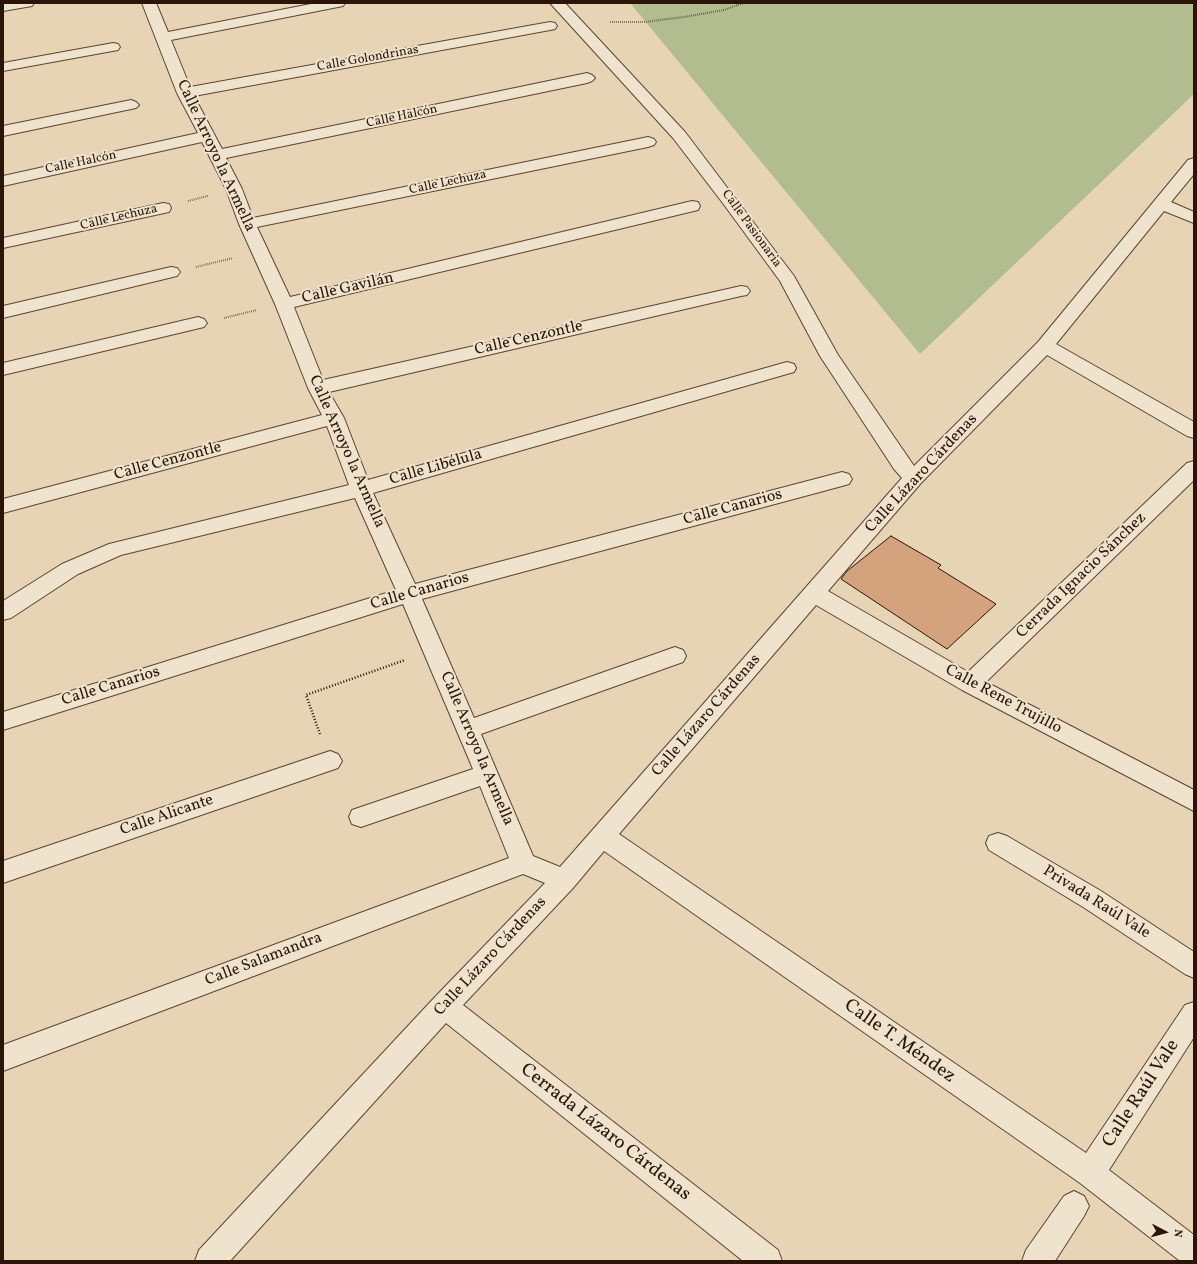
<!DOCTYPE html>
<meta charset="utf-8">
<style>
body{margin:0}
#map{position:relative;width:1197px;height:1264px;overflow:hidden;background:#e6d4b4;font-family:Vollkorn,serif}
canvas{display:block}
.frame{position:absolute;inset:0;border:4px solid #2b1508;pointer-events:none}
.north{position:absolute;left:1145px;top:1212px;width:40px;height:40px;-webkit-text-stroke:3px #efe3ce;paint-order:stroke;rotate:96deg;font-size:11px;font-weight:700;line-height:16px;text-align:center;color:#2b1508}
.north::after{content:'';display:block;margin:auto;width:14px;height:18px;background:#2b1508;clip-path:polygon(50% 0,100% 100%,50% 72%,0 100%)}
</style>
<div id="map">
<canvas width="1197" height="1264"></canvas>
<div class="frame"></div>
<div class="north">N</div>
</div>
<script>
const ctx = document.querySelector('canvas').getContext('2d');
ctx.lineJoin = 'round';
function fill(path, color) {
  ctx.fillStyle = color;
  ctx.fill(path, 'evenodd');
}
function toPath(rows) {
  const path = new Path2D();
  for (const r of rows) {
    path.moveTo(r[0], r[1]);
    for (let i = 2; i < r.length; i += 2) path.lineTo(r[i], r[i + 1]);
  }
  return path;
}
function strokePath(path, color, width, dash) {
  ctx.strokeStyle = color;
  ctx.lineWidth = width;
  ctx.lineCap = dash ? 'butt' : 'round';
  ctx.setLineDash(dash || []);
  ctx.stroke(path);
}
function label(font, color, halo, rows, align = 'center') {
  ctx.font = font + ' Vollkorn,serif';
  ctx.lineWidth = 4;
  ctx.setLineDash([]);
  ctx.textBaseline = 'middle';
  ctx.strokeStyle = halo;
  ctx.fillStyle = color;
  for (const [text, x, y, turn = 0] of rows) {
    ctx.save();
    ctx.translate(x, y);
    ctx.rotate((+turn || 0) * Math.PI / 180);
    ctx.textAlign = isNaN(turn) ? turn : align;
    if (halo) ctx.strokeText(text, 0, 0);
    ctx.fillText(text, 0, 0);
    ctx.restore();
  }
}
fill(toPath([
 [630,3,1194,3,1194,94,920,354]
]), '#b2bd8f');
const building = toPath([
 [891,536,941,565,938,568,996,604,947,649,841,579,847,571,891,536]
]);
fill(building, '#d5a27e');
strokePath(building, '#2b1508', 1);
const minor = toPath([
 [3,3,34,3,32,6,3,11,3,3],
 [142,3,156,3,168,32,316,3,345,3,343,6,338,7,171,40,190,87,550,22,555,23,557,26,555,29,550,30,194,96,222,149,587,73,592,75,595,78,592,81,587,83,226,158,242,189,253,218,648,137,654,139,656,142,654,145,648,147,257,227,290,297,692,201,698,202,700,206,698,210,294,307,323,380,741,286,747,287,750,291,747,295,741,296,329,392,344,418,368,480,787,362,794,364,796,368,794,372,373,493,415,584,842,472,849,474,852,479,849,484,842,486,422,599,474,718,675,647,683,650,686,656,683,662,481,734,533,856,560,867,902,478,894,469,820,356,780,281,722,202,673,138,550,3,565,3,685,132,794,276,838,355,914,466,1038,342,1188,160,1194,158,1194,174,1171,202,1194,212,1194,223,1164,211,1056,344,1194,422,1194,438,1187,436,1047,355,921,483,828,591,968,672,1187,463,1194,461,1194,480,986,682,1194,790,1194,811,962,690,816,605,619,834,1086,1153,1185,1005,1194,1002,1194,1037,1109,1170,1194,1235,1194,1261,1180,1261,1080,1183,604,851,573,888,463,1005,778,1250,782,1261,743,1261,446,1023,230,1261,195,1261,199,1250,435,997,545,883,523,874,3,1071,3,1045,509,858,480,786,361,827,352,824,349,817,352,810,473,769,403,604,3,730,3,712,396,590,355,498,121,555,78,574,11,618,3,620,3,601,62,564,109,544,349,485,327,426,3,513,3,499,322,415,308,388,275,304,239,224,226,189,202,142,3,186,3,176,198,133,177,93,142,3],
 [113,43,118,44,120,47,118,50,3,71,3,63,113,43],
 [131,100,136,102,139,105,136,108,3,136,3,126,131,100],
 [163,203,169,204,171,208,169,212,3,248,3,238,163,203],
 [171,267,177,268,180,272,177,276,3,318,3,306,171,267],
 [198,317,204,319,207,323,204,327,3,375,3,363,198,317],
 [330,751,338,754,342,761,338,768,3,883,3,861,330,751],
 [998,833,1007,836,1101,891,1194,952,1194,978,1185,974,1083,907,989,850,986,843,989,836,998,833],
 [1074,1191,1084,1196,1089,1206,1084,1216,1055,1261,1022,1261,1026,1250,1064,1196,1074,1191]
]);
strokePath(minor, '#5a4533', 2);
strokePath(toPath([
 [610,22,645,22,684,17,724,10,743,3],
 [188,201,208,196],
 [196,267,233,258],
 [224,318,257,310]
]), '#2b1508', 2, [0.5, 1.5]);
strokePath(toPath([
 [320,734,306,695,405,660]
]), '#2b1508', 2.5, [1, 2]);
fill(minor, '#efe3ce');
label('13px', '#2b1508', '#efe3ce', [
 ["Calle Golondrinas",368,59,-10],
 ["Calle Halcón",402,117,-12],
 ["Calle Halcón",81,163,-12],
 ["Calle Lechuza",448,183,-12],
 ["Calle Lechuza",119,218,-13],
 ["Calle Pasionaria",751,229,54]
]);
label('16px', '#2b1508', '#efe3ce', [
 ["Calle Arroyo la Armella",215,156,65],
 ["Calle Gavilán",348,289,-13],
 ["Calle Cenzontle",529,339,-13],
 ["Calle Arroyo la Armella",346,452,66],
 ["Calle Cenzontle",168,462,-15],
 ["Calle Libélula",436,468,-16],
 ["Calle Lázaro Cárdenas",922,474,-47],
 ["Calle Canarios",733,508,-15],
 ["Cerrada Ignacio Sánchez",1082,576,-44],
 ["Calle Canarios",420,592,-16],
 ["Calle Canarios",111,687,-17],
 ["Calle Rene Trujillo",1003,700,28],
 ["Calle Lázaro Cárdenas",707,716,-49],
 ["Calle Arroyo la Armella",476,749,67],
 ["Calle Alicante",167,816,-19],
 ["Privada Raúl Vale",1096,903,32],
 ["Calle Lázaro Cárdenas",491,957,-47],
 ["Calle Salamandra",264,960,-21]
]);
label('19px', '#2b1508', '#efe3ce', [
 ["Calle T. Méndez",899,1042,35],
 ["Calle Raúl Vale",1142,1094,-57],
 ["Cerrada Lázaro Cárdenas",605,1133,38]
]);
</script>
